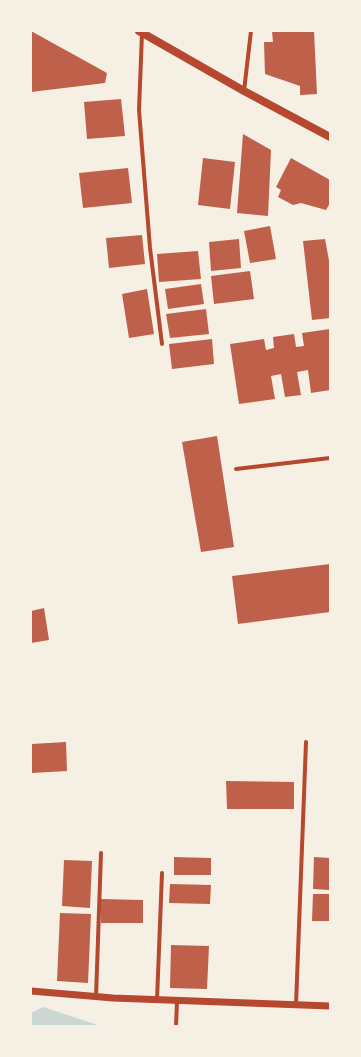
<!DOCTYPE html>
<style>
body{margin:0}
#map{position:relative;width:361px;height:1057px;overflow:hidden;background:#f6efe4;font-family:"DejaVu Sans",sans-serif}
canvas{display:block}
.frame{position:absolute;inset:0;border:32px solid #f6efe4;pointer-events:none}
</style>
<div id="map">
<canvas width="361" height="1057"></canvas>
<div class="frame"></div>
</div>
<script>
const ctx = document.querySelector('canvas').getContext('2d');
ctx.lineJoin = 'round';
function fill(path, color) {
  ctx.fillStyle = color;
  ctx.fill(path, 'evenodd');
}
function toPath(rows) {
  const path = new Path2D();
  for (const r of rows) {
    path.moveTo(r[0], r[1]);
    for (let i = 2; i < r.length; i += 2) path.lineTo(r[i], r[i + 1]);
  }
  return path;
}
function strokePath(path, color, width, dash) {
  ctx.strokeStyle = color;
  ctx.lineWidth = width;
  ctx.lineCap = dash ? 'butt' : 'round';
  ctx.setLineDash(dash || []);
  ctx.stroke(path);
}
fill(toPath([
 [43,1007,98,1025,98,1026,31,1026,31,1013]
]), '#c9d6d2');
fill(toPath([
 [31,31,107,73,105,83,31,92],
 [272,31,314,31,317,94,300,95,300,86,265,74,264,42,273,42],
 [121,99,125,136,87,139,84,102],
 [243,134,271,150,268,216,237,213],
 [203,158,235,162,230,209,198,205],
 [291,158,330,180,330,203,326,210,301,203,293,205,278,197,281,190,276,187],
 [128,168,132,203,83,208,79,173],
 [270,226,276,259,250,263,244,231],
 [142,235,145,264,109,268,106,238],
 [239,239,241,268,211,271,209,242],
 [325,239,330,266,330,318,312,320,303,241],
 [198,251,201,279,159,282,157,254],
 [250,271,254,299,214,304,211,276],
 [201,284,204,304,168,309,165,289],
 [147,289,154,334,129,338,122,294],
 [206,309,209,334,170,338,166,314],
 [330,329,330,390,311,393,308,370,297,372,301,395,285,397,281,374,271,376,275,399,239,404,230,344,264,339,266,350,274,348,273,337,294,334,296,347,304,346,302,333],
 [212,339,214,364,172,369,169,344],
 [217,436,234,547,201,552,182,442],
 [330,564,330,612,238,624,232,576],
 [44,608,49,640,31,643,31,611],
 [66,742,67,771,32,773,31,744],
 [226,781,294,782,294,809,227,809],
 [174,857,211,858,211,875,174,875],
 [314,857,330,858,330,890,313,889],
 [64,860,92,861,90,908,62,906],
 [170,884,211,885,210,904,169,903],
 [313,894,330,894,330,921,312,921],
 [101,899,143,900,143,923,101,923],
 [60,913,91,914,88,983,57,981],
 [171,945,209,946,207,989,170,988]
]), '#bf614a');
strokePath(toPath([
 [142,33,139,110,150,248,162,344],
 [244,91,251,31],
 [236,469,330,458],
 [96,997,101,853],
 [157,1000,162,873],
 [296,1005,306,742],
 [176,1026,177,1001]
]), '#b5482f', 4);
strokePath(toPath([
 [31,991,113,998,330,1006]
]), '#b5482f', 7);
strokePath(toPath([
 [139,31,244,91,330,137]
]), '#b5482f', 8);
</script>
